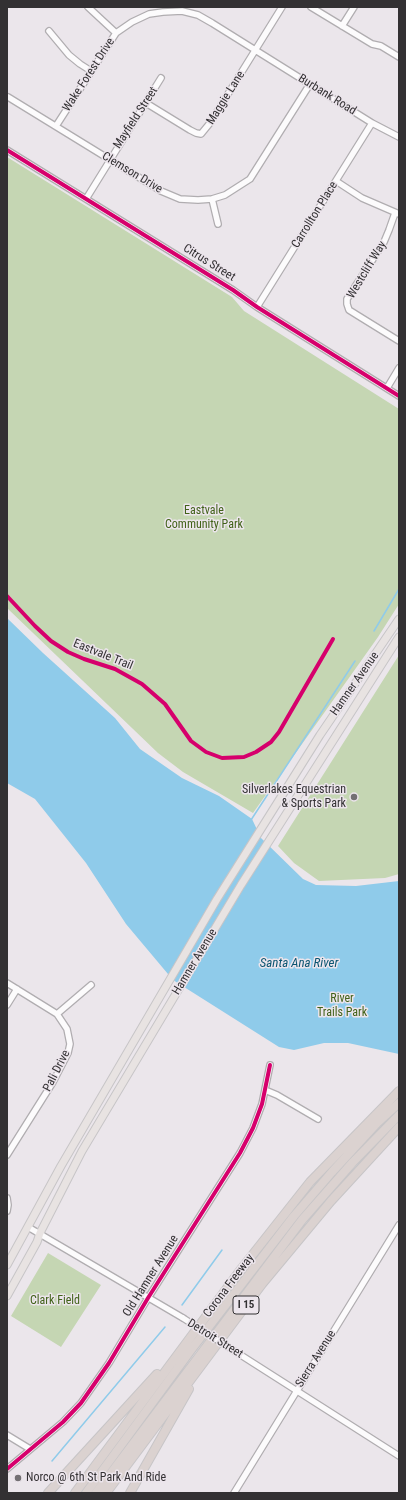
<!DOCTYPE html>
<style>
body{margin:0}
#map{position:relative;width:406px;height:1500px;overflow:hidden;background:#ebe6eb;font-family:"Roboto Condensed",sans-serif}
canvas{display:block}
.frame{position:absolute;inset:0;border:8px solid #333133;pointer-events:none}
</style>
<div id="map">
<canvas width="406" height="1500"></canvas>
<div class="frame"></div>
</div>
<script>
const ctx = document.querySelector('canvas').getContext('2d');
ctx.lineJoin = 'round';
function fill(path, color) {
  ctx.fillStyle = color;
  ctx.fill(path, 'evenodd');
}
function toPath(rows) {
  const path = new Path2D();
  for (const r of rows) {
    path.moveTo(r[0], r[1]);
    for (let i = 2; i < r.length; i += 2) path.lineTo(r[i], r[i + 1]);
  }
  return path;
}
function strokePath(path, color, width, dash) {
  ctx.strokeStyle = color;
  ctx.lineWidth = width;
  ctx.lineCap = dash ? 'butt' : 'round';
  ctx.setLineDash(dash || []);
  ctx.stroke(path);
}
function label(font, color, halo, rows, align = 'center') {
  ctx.font = font + ' "Roboto Condensed",sans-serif';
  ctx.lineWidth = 3;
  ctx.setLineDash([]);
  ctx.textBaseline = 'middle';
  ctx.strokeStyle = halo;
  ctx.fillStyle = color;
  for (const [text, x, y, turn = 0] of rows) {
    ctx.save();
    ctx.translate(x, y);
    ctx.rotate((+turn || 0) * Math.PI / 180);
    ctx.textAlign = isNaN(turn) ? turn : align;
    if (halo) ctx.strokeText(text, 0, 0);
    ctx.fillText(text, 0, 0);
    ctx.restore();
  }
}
fill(toPath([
 [7,157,232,297,244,311,399,409,399,604,378,637,253,813,183,772,158,753,7,608],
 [399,655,399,874,385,878,319,881,294,863,278,846],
 [48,1253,101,1285,61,1347,11,1316]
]), '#c5d6b3');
fill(toPath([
 [7,618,43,653,115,718,140,749,182,778,219,796,252,819,261,838,303,879,316,885,356,886,399,881,399,1054,348,1043,324,1043,294,1050,279,1047,173,980,126,924,86,863,35,799,7,783]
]), '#8fcbea');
strokePath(toPath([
 [374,631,399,589],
 [251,820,355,661],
 [182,1305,222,1250],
 [52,1461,165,1327]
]), '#8fcbea', 1.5);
const minor = toPath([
 [88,7,116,33],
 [311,7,372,44,381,46,399,57],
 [342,26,354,7],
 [49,31,69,55,80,64,91,71],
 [8,97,161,191,180,199,198,200,212,199,225,195,250,179,310,84],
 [146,103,190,130,196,133,201,134,210,123,282,7],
 [56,126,116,33,132,22,149,14,163,12,182,11,198,15,212,23,372,123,399,137],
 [7,150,233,290,257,307,399,396],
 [336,181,362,198,399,214],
 [86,199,161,78],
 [212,199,218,224],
 [395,213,389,230,384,242,351,293,347,299,347,304,349,310,357,315,399,341],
 [257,307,372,123],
 [387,388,399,368],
 [7,983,57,1014,67,1029,70,1044,68,1053,53,1082,7,1155],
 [7,1005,17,989],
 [57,1014,91,985],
 [265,1090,277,1095,318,1119],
 [7,1198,8,1205,7,1211],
 [28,1227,183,1318],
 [236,1352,399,1456],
 [7,1435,30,1449],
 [7,1469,63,1422,81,1403,109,1363,148,1298,240,1153,253,1128,262,1104,270,1065],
 [234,1493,399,1225]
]);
const major = toPath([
 [7,1265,61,1166,217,899,320,735,399,619],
 [7,1296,37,1242,40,1233,82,1151,241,885,399,637]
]);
const highway = toPath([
 [48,1493,157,1374],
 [75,1493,242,1268,310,1182,399,1091],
 [86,1493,191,1350,294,1216,332,1172,377,1123,399,1103],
 [96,1493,302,1220,353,1162,399,1115],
 [106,1493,262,1284,331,1201,399,1127],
 [130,1493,189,1389]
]);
strokePath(minor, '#b0adb0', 8);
strokePath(major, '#c7c5c7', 9);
strokePath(highway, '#c7c5c7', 10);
strokePath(minor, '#fcfbfc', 5.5);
strokePath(major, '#e8e3e2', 7);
strokePath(highway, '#dbd2d0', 8);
const minorBridge = toPath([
 [183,1318,236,1352]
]);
strokePath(minorBridge, '#b0adb0', 8, []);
strokePath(minorBridge, '#fcfbfc', 5.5);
strokePath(toPath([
 [7,150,233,290,257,307,399,396],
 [7,596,35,626,51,641,68,652,84,659,115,669,142,684,165,704,191,741,206,752,222,758,244,757,256,752,271,742,279,732,333,639],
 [7,1469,63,1422,81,1403,109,1363,148,1298,240,1153,253,1128,262,1104,270,1065]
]), '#d6006c', 4);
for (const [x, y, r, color] of [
 [354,797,4,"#737073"],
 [18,1478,4,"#737073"]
]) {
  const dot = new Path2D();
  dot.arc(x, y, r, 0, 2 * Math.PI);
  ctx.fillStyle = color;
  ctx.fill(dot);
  strokePath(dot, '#ece5ec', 1.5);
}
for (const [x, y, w] of [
 [246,1305,26]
]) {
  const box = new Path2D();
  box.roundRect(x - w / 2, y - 9, w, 18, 3);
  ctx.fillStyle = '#ece5ec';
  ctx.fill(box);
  strokePath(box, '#333133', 1);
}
label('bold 11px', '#333133', null, [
 ["I 15",246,1305]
]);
label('12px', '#333133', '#ece5ec', [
 ["Wake Forest Drive",89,75,-57],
 ["Burbank Road",327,95,32],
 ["Maggie Lane",226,98,-58],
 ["Mayfield Street",136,118,-57],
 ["Clemson Drive",132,173,31],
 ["Carrollton Place",315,215,-58],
 ["Citrus Street",209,263,32],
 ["Westcliff Way",367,270,-59],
 ["Eastvale Trail",103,655,22],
 ["Hamner Avenue",355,684,-55],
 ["Hamner Avenue",195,962,-59],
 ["Pali Drive",57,1071,-63],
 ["Old Hamner Avenue",151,1276,-58],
 ["Corona Freeway",229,1286,-53],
 ["Detroit Street",215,1339,32],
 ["Sierra Avenue",316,1359,-58]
]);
label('12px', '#416219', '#ece5ec', [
 ["Eastvale",204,511],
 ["Community Park",204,525],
 ["River",342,999],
 ["Trails Park",342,1013],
 ["Clark Field",55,1301]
]);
label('12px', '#333133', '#ece5ec', [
 ["Silverlakes Equestrian",346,790],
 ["& Sports Park",346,804],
 ["Norco @ 6th St Park And Ride",26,1478,"left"]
], 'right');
label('italic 13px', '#0a5471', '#ece5ec', [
 ["Santa Ana River",299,964]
]);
</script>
